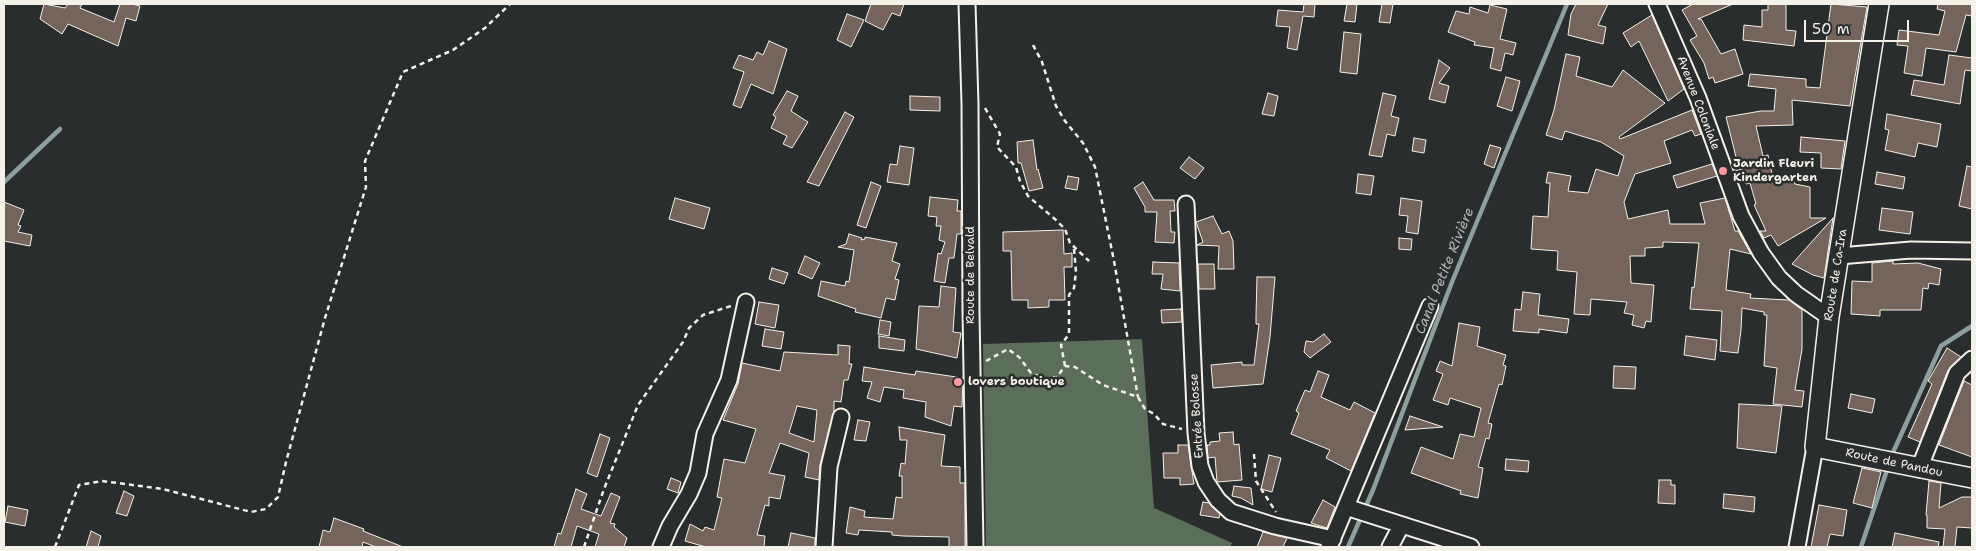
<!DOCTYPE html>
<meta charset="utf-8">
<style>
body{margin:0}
#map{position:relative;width:1976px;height:551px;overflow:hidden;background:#2a2d2e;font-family:"Shantell Sans",sans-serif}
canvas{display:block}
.frame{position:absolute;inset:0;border:5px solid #f4f1e8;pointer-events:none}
.scale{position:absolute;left:1804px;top:20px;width:105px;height:22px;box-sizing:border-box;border:2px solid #f4f1e8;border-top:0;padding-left:6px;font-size:15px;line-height:18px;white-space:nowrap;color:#f4f1e8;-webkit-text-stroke:4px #2a2d2e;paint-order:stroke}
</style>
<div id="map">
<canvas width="1976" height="551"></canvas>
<div class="frame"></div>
<div class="scale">50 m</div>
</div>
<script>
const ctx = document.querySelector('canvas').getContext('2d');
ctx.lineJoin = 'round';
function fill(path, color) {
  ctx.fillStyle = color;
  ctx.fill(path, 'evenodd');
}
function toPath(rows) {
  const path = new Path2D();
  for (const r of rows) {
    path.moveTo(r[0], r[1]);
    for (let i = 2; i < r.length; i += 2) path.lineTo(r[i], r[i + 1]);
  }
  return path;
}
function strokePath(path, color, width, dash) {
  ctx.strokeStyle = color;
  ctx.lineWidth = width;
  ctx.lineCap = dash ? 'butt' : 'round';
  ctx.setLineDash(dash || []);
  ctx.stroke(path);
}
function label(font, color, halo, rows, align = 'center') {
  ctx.font = font + ' "Shantell Sans",sans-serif';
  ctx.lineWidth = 5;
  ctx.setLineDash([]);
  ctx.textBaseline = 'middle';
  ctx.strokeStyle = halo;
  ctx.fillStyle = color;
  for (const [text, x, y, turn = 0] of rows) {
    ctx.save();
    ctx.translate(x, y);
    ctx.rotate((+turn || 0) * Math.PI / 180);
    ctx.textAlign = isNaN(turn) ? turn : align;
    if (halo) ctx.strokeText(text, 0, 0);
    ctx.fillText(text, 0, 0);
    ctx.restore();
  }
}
fill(toPath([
 [1142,339,1154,508,1232,543,1230,547,986,547,983,344]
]), '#5b6e59');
strokePath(toPath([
 [4,182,60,129],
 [1891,457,1941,346,1972,326],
 [1348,547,1373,490,1452,282,1567,4],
 [1861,547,1888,467]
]), '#8d9e9e', 4.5);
const building = toPath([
 [44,4,65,8,68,4,82,4,80,8,114,22,120,4,132,4,140,6,136,21,126,18,118,46,68,24,62,34,40,19,44,4],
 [871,4,904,4,900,16,892,13,883,30,865,21,871,4],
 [1304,4,1315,4,1314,17,1303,16,1297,50,1287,48,1290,27,1276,26,1278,10,1303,12,1304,4],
 [1347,4,1357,4,1355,22,1344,21,1347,4],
 [1382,4,1393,4,1390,23,1379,22,1382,4],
 [1576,4,1608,4,1598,25,1606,27,1603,44,1568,35,1571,14,1576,4],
 [1693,4,1733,4,1698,19,1701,19,1721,54,1735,49,1743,74,1715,83,1713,77,1709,79,1704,63,1690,40,1697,36,1682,10,1693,4],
 [1768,4,1786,4,1786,30,1796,31,1794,46,1743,40,1744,25,1762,27,1762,10,1768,10,1768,4],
 [1831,4,1867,7,1850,106,1792,100,1793,125,1756,126,1763,156,1768,155,1774,183,1793,180,1795,184,1810,187,1810,218,1826,218,1778,246,1771,235,1764,238,1760,231,1766,231,1754,205,1756,204,1750,183,1746,184,1742,169,1735,171,1732,158,1736,157,1726,117,1761,111,1774,111,1776,89,1748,86,1750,74,1806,79,1806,87,1820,88,1831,4],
 [1938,4,1972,4,1972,16,1966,15,1956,52,1926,48,1922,76,1904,73,1908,46,1897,45,1899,30,1939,35,1945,11,1937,9,1938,4],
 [1490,5,1507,9,1500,39,1516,43,1513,55,1505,53,1501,71,1490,68,1494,48,1474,45,1475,42,1448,32,1456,11,1469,14,1470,7,1488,13,1490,5],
 [847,14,864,20,851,47,837,40,847,14],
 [1652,15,1684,89,1668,101,1639,41,1631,47,1623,33,1652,15],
 [1344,32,1361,34,1357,74,1340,72,1344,32],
 [769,41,787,49,773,94,751,84,741,108,733,105,744,72,733,68,739,55,753,60,757,52,763,55,769,41],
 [1566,54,1580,57,1576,76,1612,87,1623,70,1665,103,1619,137,1620,139,1692,110,1701,134,1695,136,1692,130,1664,141,1671,163,1635,174,1624,202,1628,219,1668,210,1670,224,1705,224,1700,203,1725,198,1735,231,1738,231,1751,254,1730,249,1726,290,1751,294,1750,298,1789,300,1802,310,1802,349,1795,390,1804,391,1802,407,1773,404,1777,368,1764,366,1767,315,1764,315,1764,312,1742,308,1741,330,1738,353,1720,351,1722,311,1690,309,1692,287,1694,288,1699,243,1663,242,1663,247,1645,248,1645,256,1630,256,1631,283,1654,285,1651,322,1646,321,1644,328,1632,325,1634,315,1624,313,1627,302,1591,299,1590,315,1574,314,1577,272,1557,270,1558,251,1531,249,1533,216,1548,217,1550,183,1546,183,1548,172,1571,176,1568,191,1588,193,1596,169,1618,176,1624,156,1601,142,1565,131,1562,140,1546,135,1554,110,1566,54],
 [1949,55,1972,58,1972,71,1965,70,1960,104,1911,95,1914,80,1944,85,1949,55],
 [1439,60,1450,68,1439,83,1449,86,1445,103,1429,99,1439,60],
 [1506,77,1520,81,1512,111,1497,106,1506,77],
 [787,91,798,96,791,111,808,122,792,148,783,144,787,136,771,128,776,117,773,115,787,91],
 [1268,93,1278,96,1274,116,1262,114,1268,93],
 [1383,93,1396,96,1391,116,1399,118,1395,136,1387,134,1382,157,1369,155,1383,93],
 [910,96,940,97,940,111,910,110,910,96],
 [845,112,854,117,819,186,807,182,845,112],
 [1887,114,1941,124,1937,147,1918,143,1915,157,1885,150,1889,130,1885,129,1887,114],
 [1801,137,1845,141,1841,169,1821,168,1821,153,1800,152,1801,137],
 [1414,138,1426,140,1424,153,1412,151,1414,138],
 [1033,140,1037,170,1038,169,1043,188,1029,191,1021,163,1018,163,1017,142,1033,140],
 [1490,145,1501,148,1494,168,1484,164,1490,145],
 [900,146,914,148,909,185,887,182,890,164,897,165,900,146],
 [1189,157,1204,168,1195,179,1180,168,1189,157],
 [1712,164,1717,176,1677,188,1673,176,1712,164],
 [1967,166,1972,167,1972,209,1959,206,1967,166],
 [1877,172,1905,177,1903,189,1875,184,1877,172],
 [1358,174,1374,176,1371,195,1356,193,1358,174],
 [1068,176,1079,178,1077,190,1065,188,1068,176],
 [871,182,881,186,866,228,857,225,871,182],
 [1143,182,1154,200,1174,200,1175,211,1170,211,1171,232,1175,232,1174,243,1155,242,1157,212,1145,212,1145,207,1134,188,1143,182],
 [930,197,958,200,957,211,961,211,961,234,957,234,954,258,949,258,945,283,934,281,938,253,941,254,945,242,939,240,941,226,936,226,937,217,928,216,930,197],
 [675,198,710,208,704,229,669,219,675,198],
 [1401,198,1422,201,1418,234,1406,232,1408,216,1399,215,1401,198],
 [4,202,24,210,18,225,21,226,18,232,32,235,30,246,4,241,4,202],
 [1882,208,1913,212,1910,234,1879,230,1882,208],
 [1213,216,1222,234,1229,231,1233,241,1234,269,1218,269,1219,246,1197,245,1203,242,1196,222,1213,216],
 [1833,218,1824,278,1813,275,1792,264,1833,218],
 [1063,230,1064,254,1072,253,1072,267,1064,267,1065,300,1049,300,1049,307,1028,308,1028,300,1012,300,1011,251,1003,251,1003,232,1063,230],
 [849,234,862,238,861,240,865,239,865,237,897,243,892,261,900,264,895,279,899,280,895,300,886,298,881,318,855,312,856,309,818,296,821,281,845,286,846,281,849,282,854,250,838,247,846,244,849,234],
 [1399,238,1412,239,1411,250,1399,249,1399,238],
 [805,256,820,263,812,279,798,273,805,256],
 [1893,261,1893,264,1918,263,1941,269,1939,285,1929,283,1928,289,1923,288,1921,310,1880,310,1880,316,1851,314,1852,281,1872,282,1872,263,1893,261],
 [1153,262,1179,263,1180,291,1161,289,1163,274,1152,274,1153,262],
 [1198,264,1214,264,1215,289,1199,289,1198,264],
 [772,268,788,273,784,284,769,279,772,268],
 [1257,277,1275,277,1270,337,1263,384,1213,388,1211,365,1242,362,1242,365,1254,365,1259,324,1256,324,1256,316,1257,277],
 [941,286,956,288,953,332,961,333,957,358,916,349,919,306,939,307,941,286],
 [1523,292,1540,294,1538,315,1569,319,1567,333,1539,329,1539,333,1513,331,1515,309,1521,310,1523,292],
 [759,302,779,305,775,328,755,324,759,302],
 [1181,309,1182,322,1162,323,1161,310,1181,309],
 [880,320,891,322,889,336,878,334,880,320],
 [1459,323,1480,327,1477,346,1506,355,1503,365,1506,366,1502,385,1499,384,1488,423,1492,424,1489,439,1486,438,1478,467,1483,468,1478,498,1460,494,1461,491,1411,473,1421,447,1453,459,1460,434,1474,437,1481,408,1450,398,1448,405,1433,400,1443,374,1436,371,1440,361,1452,366,1459,323],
 [765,329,784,332,781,349,762,346,765,329],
 [1324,334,1331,342,1310,358,1304,352,1306,341,1313,342,1324,334],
 [879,336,905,340,904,351,879,348,879,336],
 [1686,336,1717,340,1715,360,1684,355,1686,336],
 [838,345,850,346,849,364,852,364,848,380,844,380,841,402,834,401,834,411,820,465,819,480,805,477,809,453,780,443,769,473,785,476,780,499,769,497,769,506,765,505,757,535,765,536,764,547,706,547,685,541,690,524,703,531,705,527,714,530,722,498,717,497,724,459,745,463,756,429,723,420,738,384,742,363,780,371,784,352,838,355,838,345],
 [797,406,817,410,814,442,789,433,797,406],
 [1947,348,1961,357,1948,370,1920,442,1908,437,1932,384,1928,381,1947,348],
 [1614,366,1636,367,1635,389,1613,388,1614,366],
 [864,367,915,375,916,371,963,378,962,407,954,406,951,426,925,417,926,402,903,398,904,390,884,387,880,402,867,398,872,382,862,381,864,367],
 [1318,371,1329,375,1321,397,1350,410,1354,402,1375,413,1351,471,1326,458,1330,450,1291,434,1299,413,1296,411,1305,390,1310,392,1318,371],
 [1964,381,1972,385,1972,457,1939,445,1964,381],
 [1851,394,1875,399,1872,413,1848,408,1851,394],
 [1739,404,1782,406,1776,453,1737,448,1739,404],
 [1410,416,1443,427,1405,430,1410,416],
 [858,420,870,422,866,441,854,440,858,420],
 [899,427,945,435,941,466,960,467,960,483,965,483,965,547,949,547,949,537,903,536,892,535,892,532,859,530,858,535,846,533,850,507,865,511,864,517,893,519,896,497,902,498,902,476,899,476,901,463,905,464,907,440,900,440,899,427],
 [1233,432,1234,445,1239,444,1242,480,1217,482,1215,457,1208,458,1207,445,1210,445,1210,442,1220,441,1219,433,1233,432],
 [600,434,610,438,597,477,587,473,600,434],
 [1178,445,1188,445,1194,484,1180,485,1180,478,1164,478,1163,453,1178,453,1178,445],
 [1269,455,1281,458,1272,492,1261,489,1269,455],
 [1506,459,1529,461,1528,472,1505,470,1506,459],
 [1862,468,1881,472,1872,508,1853,503,1862,468],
 [671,478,681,482,678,493,667,489,671,478],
 [1659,480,1671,480,1671,485,1675,485,1675,504,1658,503,1659,480],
 [1929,481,1941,483,1939,508,1962,497,1972,497,1972,528,1957,527,1955,547,1943,547,1945,529,1927,528,1927,515,1926,515,1929,481],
 [1234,486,1251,488,1253,505,1241,498,1232,496,1234,486],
 [576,489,587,494,581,509,601,516,611,493,620,497,610,523,615,524,614,527,627,538,624,547,595,547,599,534,577,526,571,547,554,547,558,533,561,534,576,489],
 [124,491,134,496,127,516,116,513,124,491],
 [1724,494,1755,497,1754,512,1723,508,1724,494],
 [1323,500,1335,507,1327,528,1311,523,1323,500],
 [1203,502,1209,503,1220,514,1219,518,1200,515,1203,502],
 [1819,505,1847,510,1843,536,1830,534,1827,547,1811,547,1819,505],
 [8,506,28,510,25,526,5,522,8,506],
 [334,518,364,529,363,531,403,547,376,547,363,542,362,547,319,547,323,530,330,532,334,518],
 [91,531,101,536,98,547,86,547,91,531],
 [1263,532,1287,538,1283,547,1257,547,1263,532],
 [791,533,815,538,815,547,788,547,791,533],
 [1895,533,1939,542,1938,547,1892,547,1895,533]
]);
fill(building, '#75645c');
strokePath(building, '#f4f1e8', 1);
const minor = toPath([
 [967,4,970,104,971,312,975,547],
 [1657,4,1698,98,1741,216,1761,253,1779,278,1796,294,1829,317],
 [1186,204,1196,433,1200,466,1206,482,1218,500,1231,512,1275,526,1333,539],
 [1839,256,1911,250,1972,251],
 [1919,469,1957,373,1972,359],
 [1346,507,1471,547],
 [661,547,670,526,689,494,698,473,705,434,729,380,746,302],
 [824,547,829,467,841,417],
 [1329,547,1430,306],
 [1390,547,1401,526],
 [1797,547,1815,447]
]);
const tertiary = toPath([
 [1879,4,1829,317,1815,447,1972,478]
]);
strokePath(minor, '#f4f1e8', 19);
strokePath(tertiary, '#f4f1e8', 22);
strokePath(toPath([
 [1033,45,1042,62,1056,106,1065,121,1083,143,1095,167,1114,261,1138,397],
 [985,108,1000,134,997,147,1016,167,1020,181,1028,196,1056,220,1065,229,1070,243,1089,261],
 [986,361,1008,349,1019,357,1031,373,1046,379,1057,377,1065,366,1075,367,1103,385,1138,397,1145,409,1154,414,1163,424,1182,429],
 [1065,366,1061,345,1069,334,1069,295,1074,288,1076,272,1074,249],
 [1254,454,1256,481,1276,512],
 [55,547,79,485,102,481,163,489,251,512,266,509,278,497,286,462,325,318,366,187,365,161,403,72,453,50,485,28,510,4],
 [584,547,604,489,638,405,683,342,689,328,703,315,731,306]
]), '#f4f1e8', 2.5, [5, 4]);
strokePath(minor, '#2a2d2e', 15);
strokePath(tertiary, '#2a2d2e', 19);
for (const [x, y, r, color] of [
 [1723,171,5,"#ff9aa2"],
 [958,382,5,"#ff9aa2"]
]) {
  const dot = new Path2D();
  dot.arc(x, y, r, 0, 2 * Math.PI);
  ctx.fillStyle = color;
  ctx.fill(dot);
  strokePath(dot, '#2a2d2e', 2);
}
label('12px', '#f4f1e8', '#2a2d2e', [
 ["Avenue Coloniale",1698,103,69],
 ["Route de Belvald",971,275,-90],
 ["Route de Ca-Ira",1836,275,-81],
 ["Entrée Bolosse",1197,416,-94],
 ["Route de Pandou",1894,463,12]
]);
label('bold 12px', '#f4f1e8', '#2a2d2e', [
 ["Jardin Fleuri",1733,164],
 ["Kindergarten",1733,178],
 ["lovers boutique",968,382]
], 'left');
label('italic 14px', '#b0b9b7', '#2a2d2e', [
 ["Canal Petite Rivière",1445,271,-68]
]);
</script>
